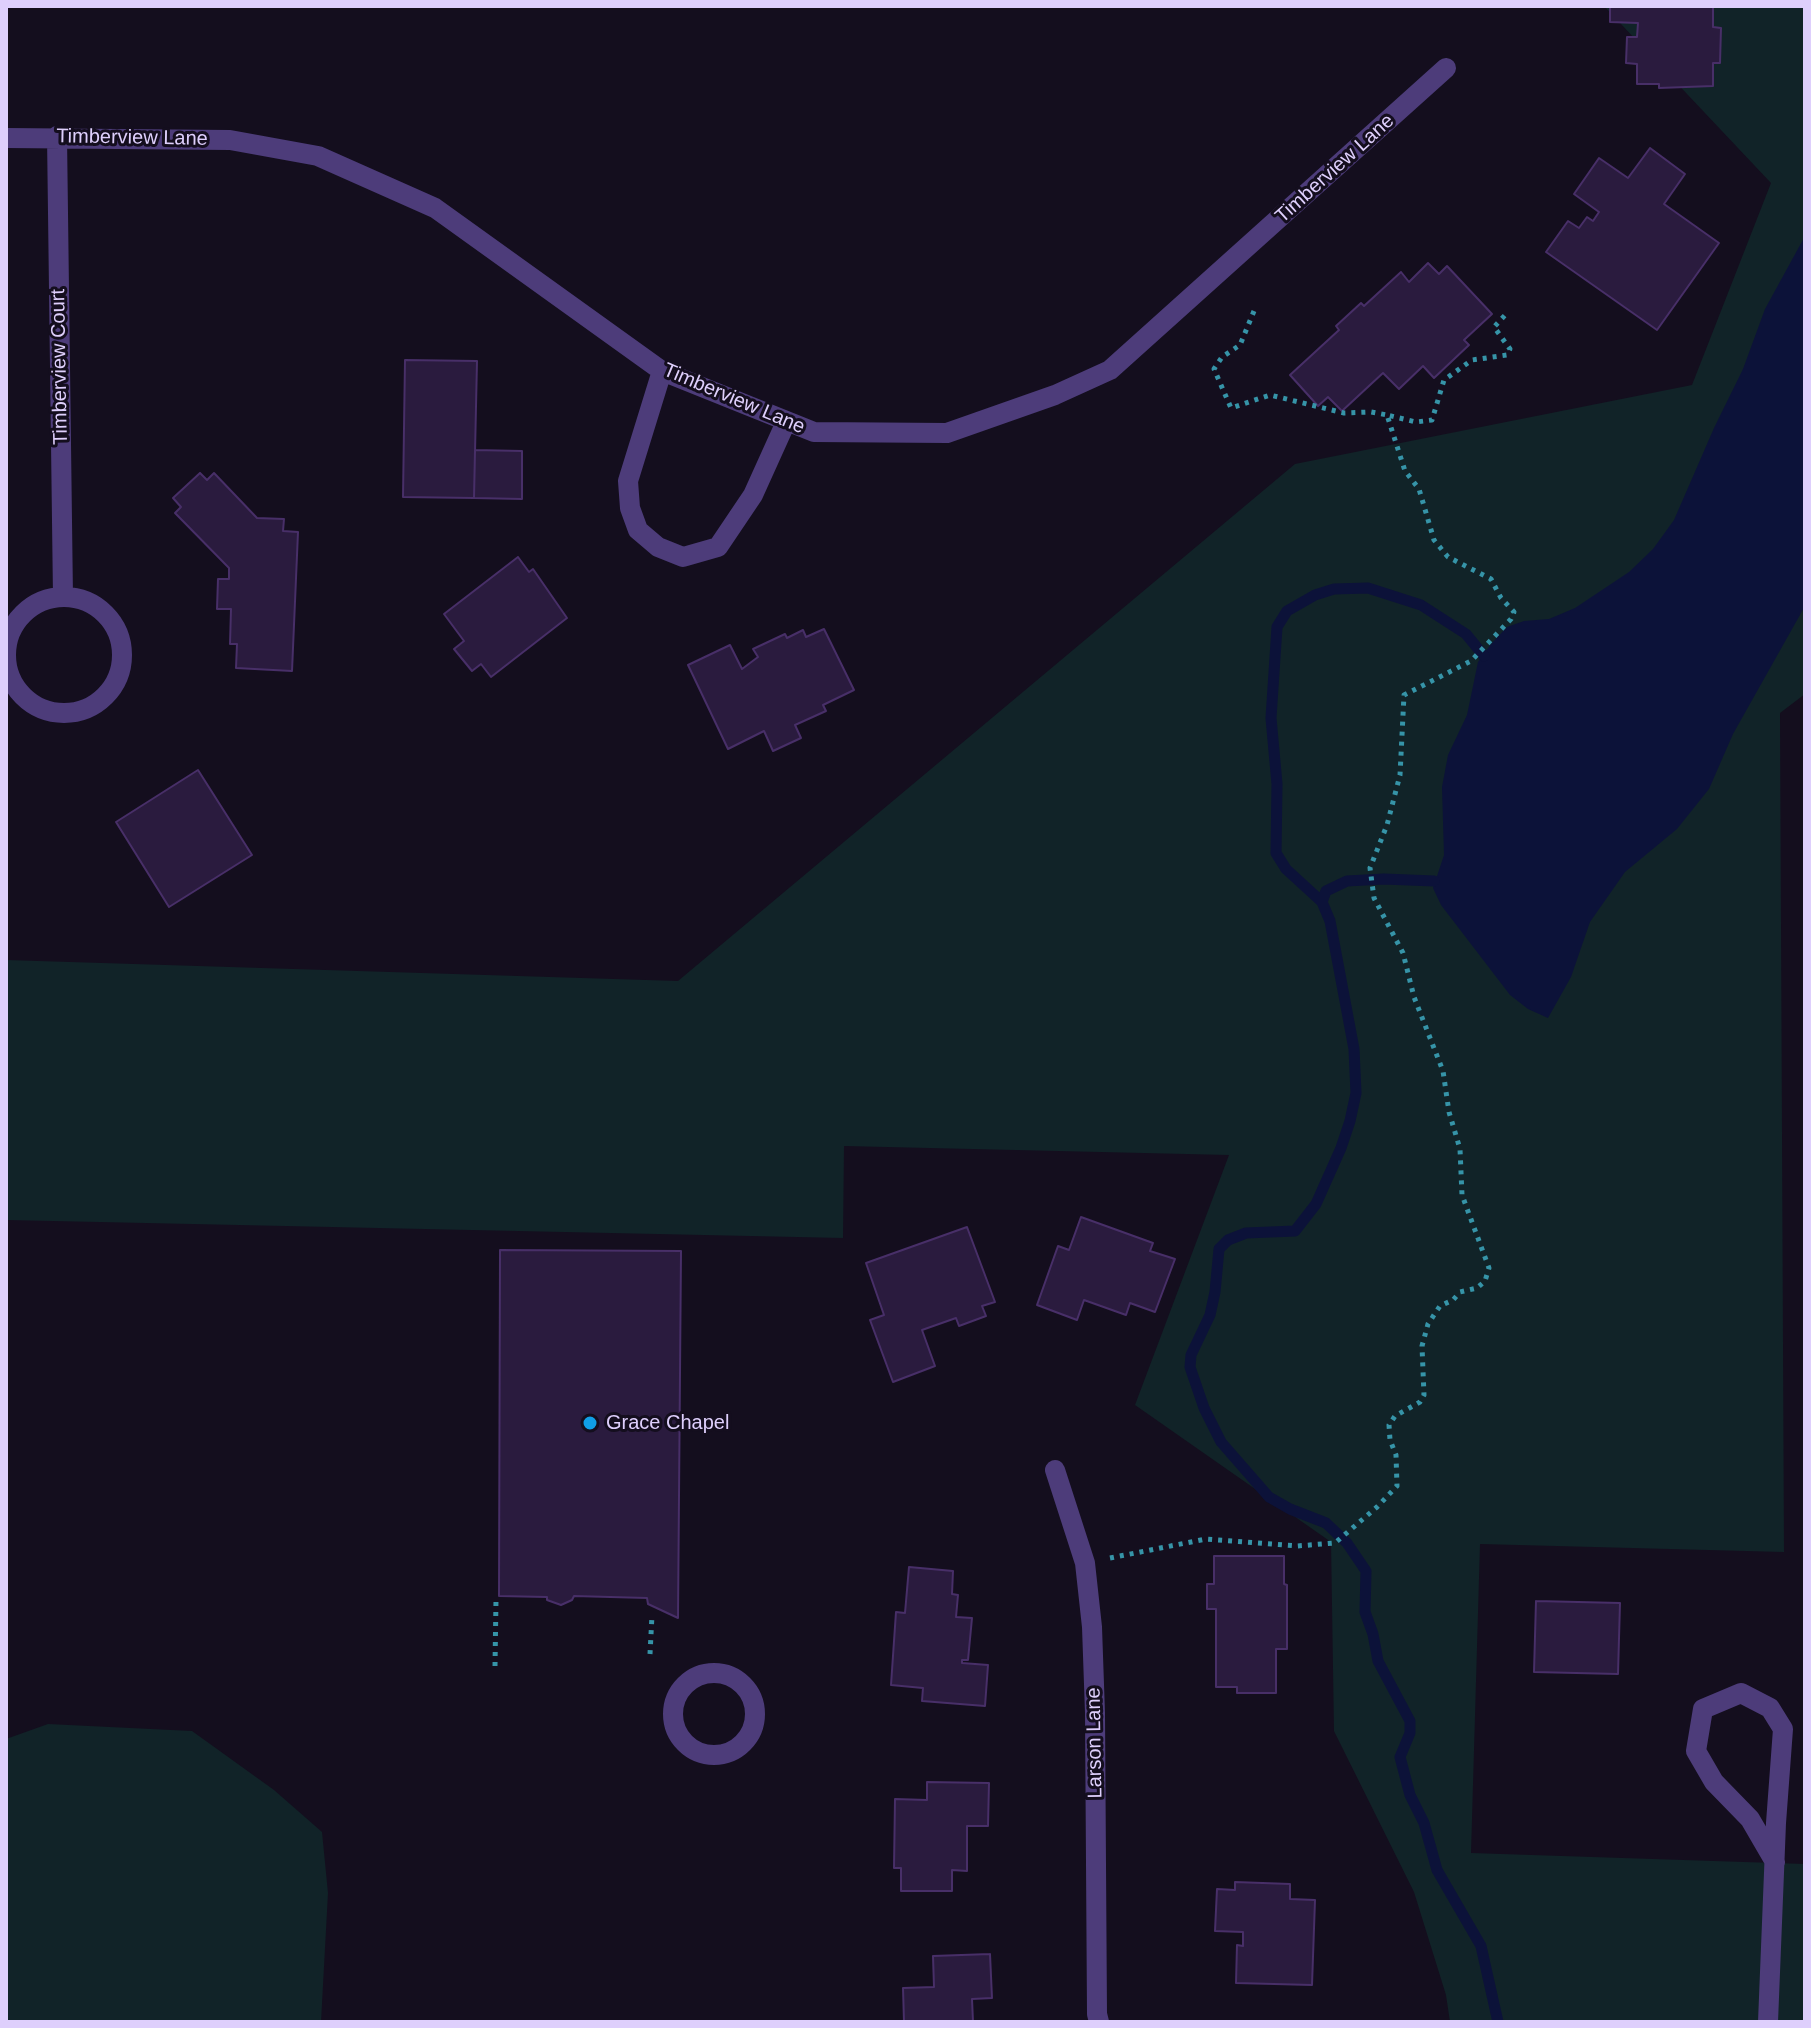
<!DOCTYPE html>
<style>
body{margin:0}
#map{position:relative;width:1811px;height:2028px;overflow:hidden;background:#140e1e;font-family:Arial,sans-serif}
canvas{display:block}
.frame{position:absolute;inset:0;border:8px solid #decffc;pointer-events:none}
</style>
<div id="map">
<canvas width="1811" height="2028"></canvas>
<div class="frame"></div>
</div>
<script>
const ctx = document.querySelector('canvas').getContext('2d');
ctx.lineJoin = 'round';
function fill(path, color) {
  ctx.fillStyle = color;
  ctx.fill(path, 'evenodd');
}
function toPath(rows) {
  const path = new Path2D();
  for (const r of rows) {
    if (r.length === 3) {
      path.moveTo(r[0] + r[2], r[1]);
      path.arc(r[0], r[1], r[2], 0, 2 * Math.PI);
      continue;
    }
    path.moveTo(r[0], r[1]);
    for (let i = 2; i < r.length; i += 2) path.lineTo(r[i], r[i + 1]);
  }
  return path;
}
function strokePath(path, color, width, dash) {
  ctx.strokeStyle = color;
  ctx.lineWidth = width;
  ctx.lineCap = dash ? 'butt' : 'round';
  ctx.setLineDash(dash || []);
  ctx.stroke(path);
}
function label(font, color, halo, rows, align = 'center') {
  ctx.font = font + ' Arial,sans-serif';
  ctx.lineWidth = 6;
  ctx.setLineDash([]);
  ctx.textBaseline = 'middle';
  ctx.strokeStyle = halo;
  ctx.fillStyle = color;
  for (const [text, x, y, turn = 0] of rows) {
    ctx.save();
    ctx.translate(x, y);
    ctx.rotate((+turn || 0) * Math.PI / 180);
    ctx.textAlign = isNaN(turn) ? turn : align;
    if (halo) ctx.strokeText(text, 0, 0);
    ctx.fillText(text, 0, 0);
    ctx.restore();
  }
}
fill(toPath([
 [1604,6,1805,6,1805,694,1780,713,1784,1552,1480,1544,1471,1853,1805,1864,1805,2022,1450,2022,1446,1995,1414,1892,1334,1731,1331,1542,1135,1405,1229,1155,844,1146,843,1238,6,1220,6,960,678,981,1295,464,1692,385,1771,183],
 [48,1724,192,1731,274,1790,322,1832,328,1893,321,2022,6,2022,6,1739]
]), '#112328');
fill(toPath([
 [1805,236,1805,606,1733,734,1709,789,1677,829,1625,872,1590,922,1571,977,1548,1018,1528,1009,1510,995,1441,905,1433,888,1444,855,1442,787,1448,755,1467,715,1478,662,1491,644,1507,627,1524,621,1549,619,1575,608,1629,572,1653,549,1674,520,1714,428,1743,369,1765,309]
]), '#0c1239');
strokePath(toPath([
 [1484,656,1466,634,1421,605,1368,588,1334,589,1315,595,1287,611,1277,627,1271,718,1277,784,1276,853,1286,869,1322,902,1330,921,1354,1049,1356,1093,1350,1121,1341,1148,1316,1204,1295,1231,1246,1233,1228,1240,1219,1249,1215,1292,1210,1315,1191,1355,1190,1367,1204,1408,1221,1442,1269,1497,1290,1509,1326,1523,1347,1543,1366,1571,1365,1612,1373,1634,1378,1661,1410,1721,1410,1733,1400,1757,1410,1795,1424,1823,1437,1870,1481,1946,1498,2022],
 [1322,902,1326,891,1347,881,1384,879,1434,881]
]), '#0c1239', 11);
const building = toPath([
 [1610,6,1713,6,1713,27,1721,28,1720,63,1713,63,1713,86,1659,88,1659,84,1637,84,1637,64,1626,63,1627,37,1637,37,1638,23,1610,22,1610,6],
 [1650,148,1685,174,1664,204,1719,243,1657,330,1546,252,1568,221,1579,228,1587,217,1593,221,1599,212,1574,194,1599,158,1628,178,1650,148],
 [1428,263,1439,274,1447,266,1492,314,1464,340,1469,345,1434,378,1423,366,1399,389,1383,373,1342,411,1328,397,1318,406,1290,375,1339,330,1336,326,1361,303,1364,306,1401,272,1409,282,1428,263],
 [405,360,477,361,474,498,403,497,405,360],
 [475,450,522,451,522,499,474,498,475,450],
 [200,473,207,480,214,473,257,518,284,519,283,531,298,532,292,671,236,668,237,644,230,644,231,609,217,609,218,579,229,579,229,568,175,513,181,507,173,498,200,473],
 [518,557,529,572,533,569,567,618,491,677,481,664,472,671,454,649,464,641,444,614,518,557],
 [824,629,854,690,823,705,826,711,795,725,801,738,773,751,764,731,728,749,688,665,730,645,742,669,758,657,753,649,785,634,787,638,803,630,806,637,824,629],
 [198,770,252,855,169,907,116,822,198,770],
 [1081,1217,1153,1243,1150,1251,1175,1259,1155,1312,1130,1303,1126,1315,1084,1300,1077,1320,1037,1305,1058,1246,1069,1250,1081,1217],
 [967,1227,995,1302,982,1306,986,1316,959,1326,956,1318,922,1330,935,1366,893,1382,870,1320,884,1315,866,1263,967,1227],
 [500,1250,681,1251,678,1618,648,1604,647,1598,574,1596,572,1600,561,1605,547,1600,547,1597,499,1596,500,1250],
 [1214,1556,1284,1556,1284,1584,1287,1585,1287,1649,1276,1649,1276,1693,1237,1693,1237,1687,1216,1687,1216,1609,1207,1609,1207,1584,1214,1584,1214,1556],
 [909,1567,953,1571,952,1594,958,1595,956,1617,972,1618,968,1660,962,1660,962,1663,988,1665,985,1706,922,1701,923,1688,891,1685,896,1612,905,1613,909,1567],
 [1536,1601,1620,1603,1618,1674,1534,1672,1536,1601],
 [927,1782,989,1783,988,1826,967,1826,967,1871,952,1870,952,1891,901,1891,901,1868,894,1868,895,1799,927,1800,927,1782],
 [1235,1882,1290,1884,1290,1899,1315,1900,1312,1985,1236,1983,1237,1945,1243,1946,1243,1932,1215,1931,1217,1889,1235,1890,1235,1882],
 [990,1954,992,1998,972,1999,973,2022,988,2022,904,2022,903,1988,934,1987,933,1956,990,1954]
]);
fill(building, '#2a1b3e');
strokePath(building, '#482f68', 2);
strokePath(toPath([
 [1254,311,1240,345,1222,357,1214,369,1231,408,1270,395,1344,413,1371,412,1387,415],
 [1110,1558,1206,1539,1297,1546,1335,1543,1377,1507,1397,1486,1396,1455,1390,1440,1389,1425,1395,1416,1420,1402,1424,1395,1422,1346,1428,1324,1440,1306,1453,1300,1460,1292,1477,1288,1485,1281,1489,1268,1462,1195,1460,1149,1449,1112,1443,1071,1414,997,1403,953,1374,898,1370,868,1387,825,1400,775,1404,695,1471,661,1511,619,1514,612,1501,598,1491,579,1448,557,1434,540,1419,489,1405,471,1387,415,1416,422,1432,420,1444,380,1472,360,1507,355,1510,349,1494,327,1508,312],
 [650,1654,652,1615],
 [495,1666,496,1599]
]), '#3694a8', 5, [4, 6]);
strokePath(toPath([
 [57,136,63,597],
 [6,138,230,140,318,156,435,208,662,371,814,432,947,433,1055,395,1110,370,1446,68],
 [662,371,628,481,630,508,638,530,658,547,683,557,718,547,753,495,786,422],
 [64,655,58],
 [1055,1470,1085,1563,1092,1627,1095,1713,1097,2014,1099,2022],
 [714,1714,41],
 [1768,2022,1776,1823,1783,1729,1770,1708,1741,1693,1703,1709,1696,1751,1714,1782,1750,1819,1775,1862]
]), '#4d3c7a', 20);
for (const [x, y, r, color] of [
 [590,1423,8,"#109ee6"]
]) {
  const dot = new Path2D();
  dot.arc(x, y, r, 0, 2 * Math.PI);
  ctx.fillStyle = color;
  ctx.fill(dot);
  strokePath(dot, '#140e1e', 3);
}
label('20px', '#decffc', '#140e1e', [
 ["Timberview Lane",132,138,1],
 ["Timberview Lane",1335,169,-42],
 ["Timberview Court",60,367,-91],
 ["Timberview Lane",734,399,23],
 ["Larson Lane",1095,1743,-91]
]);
label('20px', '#decffc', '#140e1e', [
 ["Grace Chapel",606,1423]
], 'left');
</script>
